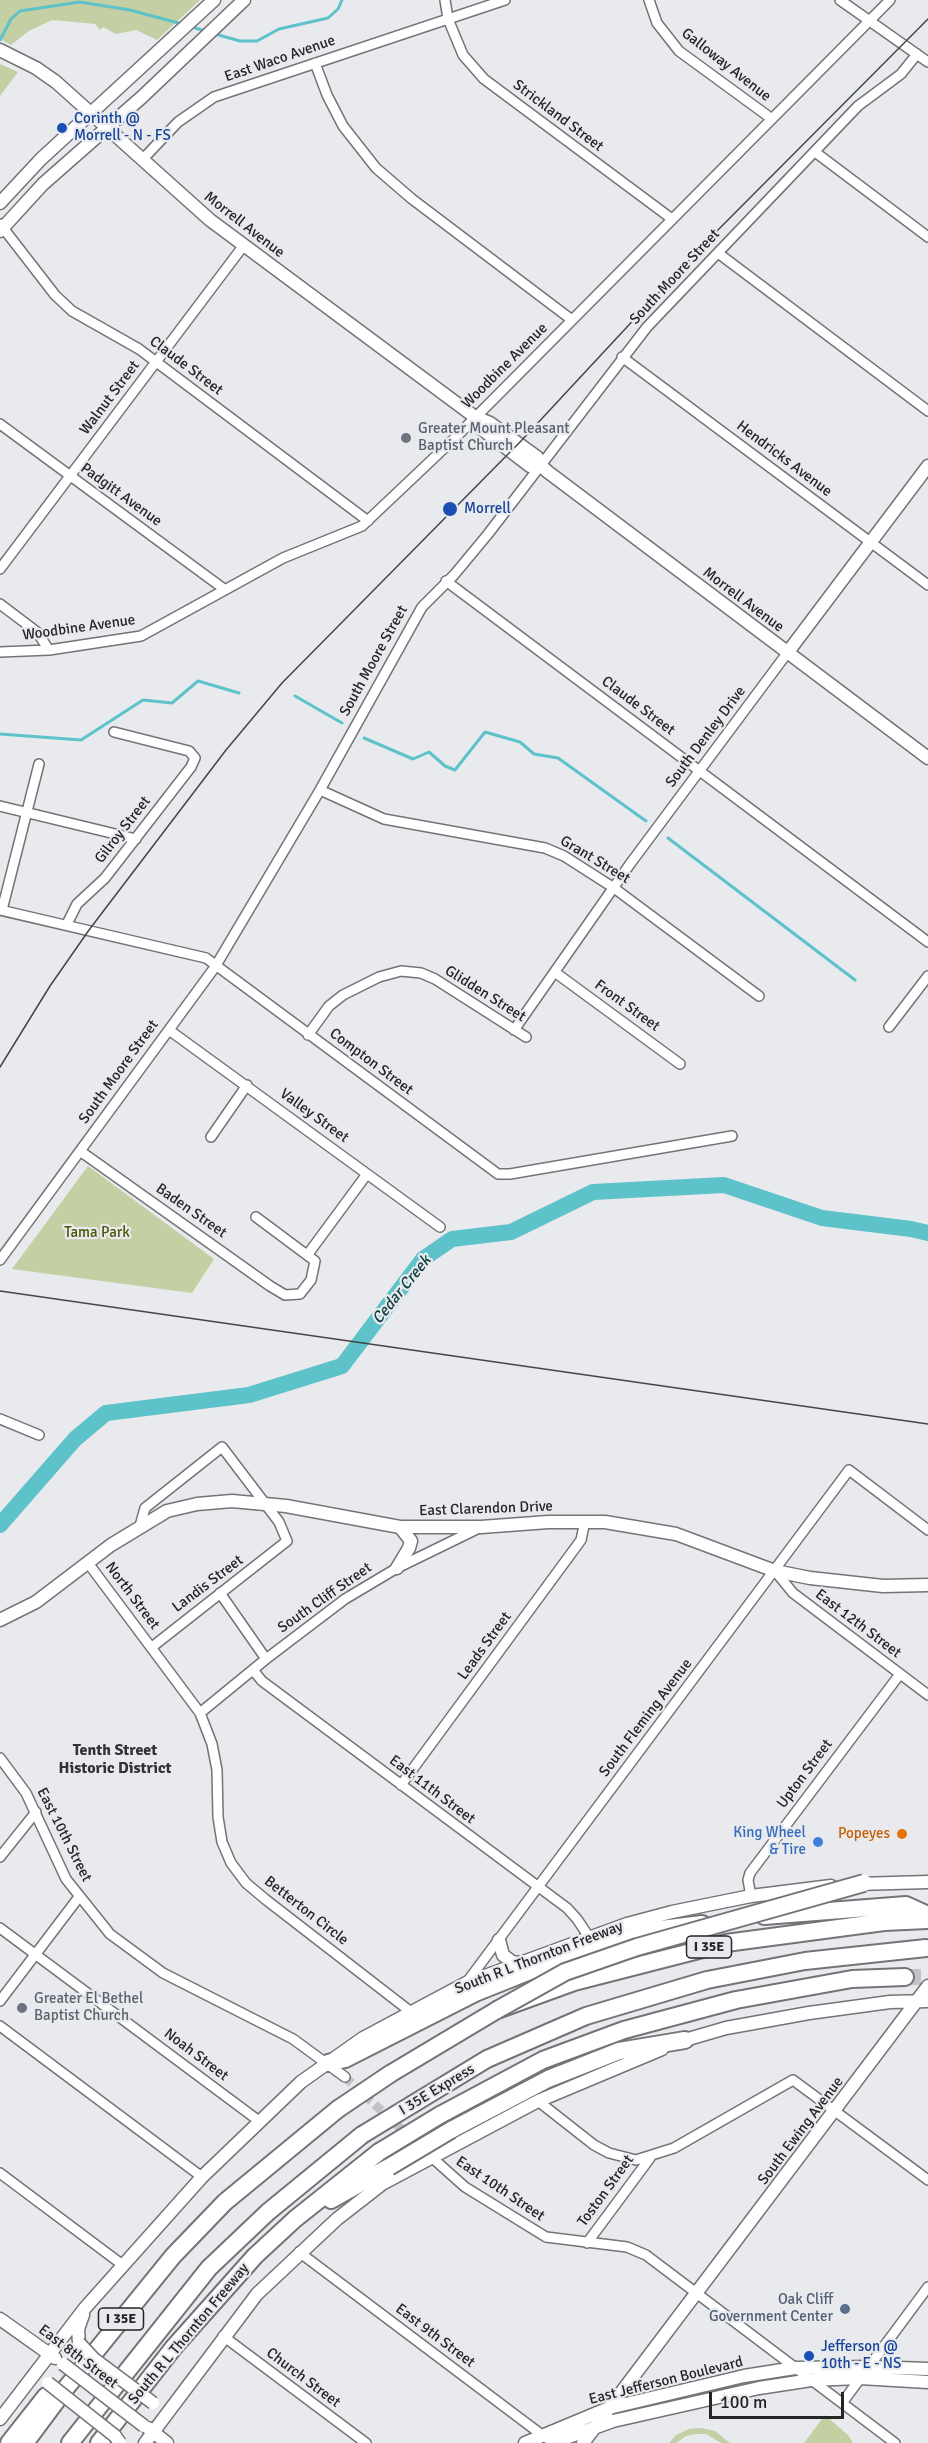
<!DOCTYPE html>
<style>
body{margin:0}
#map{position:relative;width:928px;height:2443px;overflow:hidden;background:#e8eaed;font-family:Signika,sans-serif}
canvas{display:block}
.scale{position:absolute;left:709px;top:2392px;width:135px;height:27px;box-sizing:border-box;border:3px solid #242526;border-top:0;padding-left:8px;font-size:18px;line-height:21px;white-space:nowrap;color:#242526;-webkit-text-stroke:4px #e8eaed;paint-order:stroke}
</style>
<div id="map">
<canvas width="928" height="2443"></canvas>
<div class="scale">100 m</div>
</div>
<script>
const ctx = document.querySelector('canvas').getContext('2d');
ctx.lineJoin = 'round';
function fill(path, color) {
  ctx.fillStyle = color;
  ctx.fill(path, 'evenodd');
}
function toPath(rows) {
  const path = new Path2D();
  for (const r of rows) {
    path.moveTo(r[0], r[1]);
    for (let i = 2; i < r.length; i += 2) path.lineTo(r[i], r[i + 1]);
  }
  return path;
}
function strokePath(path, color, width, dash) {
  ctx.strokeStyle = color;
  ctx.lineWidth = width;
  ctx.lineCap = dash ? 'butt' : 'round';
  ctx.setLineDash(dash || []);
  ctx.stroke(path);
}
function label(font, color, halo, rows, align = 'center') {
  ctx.font = font + ' Signika,sans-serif';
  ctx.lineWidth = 4.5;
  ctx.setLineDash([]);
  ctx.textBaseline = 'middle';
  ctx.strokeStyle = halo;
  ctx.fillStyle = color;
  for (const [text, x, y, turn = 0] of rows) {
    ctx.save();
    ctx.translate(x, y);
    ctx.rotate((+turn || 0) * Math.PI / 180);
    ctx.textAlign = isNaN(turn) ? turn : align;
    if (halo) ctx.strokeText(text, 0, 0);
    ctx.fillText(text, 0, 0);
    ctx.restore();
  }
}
fill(toPath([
 [0,0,200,0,157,40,136,30,116,34,103,27,100,30,95,24,52,20,29,31,11,45,0,39],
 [0,64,18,72,0,96],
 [88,1166,214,1259,192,1293,12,1269],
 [825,2415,848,2435,853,2443,804,2443],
 [701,2428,715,2431,730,2443,721,2443,706,2434,696,2434,686,2436,676,2443,669,2443,676,2435,689,2429]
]), '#c4cfa4');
strokePath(toPath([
 [192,27,205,31],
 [215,34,240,41,257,41,279,29,328,18,338,9,342,0],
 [0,40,11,19,20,11,80,2,130,10,182,24],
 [295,696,342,723],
 [0,734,81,740,143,700,172,703,198,681,239,693],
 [364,738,413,759,429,752,445,766,455,770,485,732,520,742,534,754,558,758,646,821],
 [668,838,855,980]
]), '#5dc2c9', 3);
strokePath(toPath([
 [0,1525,75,1439,106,1413,249,1395,342,1366,423,1259,452,1239,511,1232,593,1192,724,1185,822,1218,911,1229,928,1233]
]), '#5dc2c9', 16);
strokePath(toPath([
 [345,2077,423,2149]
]), '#c1c3c5', 9, [9, 4.5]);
strokePath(toPath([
 [905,1977,928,1977]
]), '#c1c3c5', 16, [16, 8]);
const street = toPath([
 [445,0,448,19,463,55,484,79,672,219],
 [649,0,657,23,679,51,772,119],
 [840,0,928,62],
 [315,63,327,95,343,126,376,168,412,199,572,320],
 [815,152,928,237],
 [142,160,178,122,214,97,505,0],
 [0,224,55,295,72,311,139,349,368,521],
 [718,253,928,411],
 [622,357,928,585],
 [0,424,224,589],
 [0,569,244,245],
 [446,581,928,942],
 [0,604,37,632,49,650],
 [0,652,49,650,141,636,283,558,362,526,456,437,890,0],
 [320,790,384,819,545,848,564,856,614,888,759,996],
 [0,806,136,839],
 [0,910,206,958,498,1174,510,1174,732,1136],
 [2,910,39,764],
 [67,924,77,904,105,878,191,767,195,758,189,751,114,732],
 [556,973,680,1064],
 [889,1027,928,976],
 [169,1030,440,1227],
 [514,1030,630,864,788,652],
 [308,1035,329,1006,343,995,379,977,401,971,421,973,435,979,526,1037],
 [211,1137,247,1085],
 [80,1151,270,1286,285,1295,300,1294,311,1280,315,1261,256,1217],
 [308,1254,367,1174],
 [0,1260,215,967,320,790,422,607,454,575,488,534,647,327,858,106,901,74,917,54],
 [0,1419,39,1435],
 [140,1526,145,1508,222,1447,279,1522,287,1541,152,1647],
 [88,1563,200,1713,212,1744,217,1770,218,1817,222,1842,231,1863,246,1883,265,1899,411,2012],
 [775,1571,793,1593,928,1695],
 [220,1593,266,1659],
 [253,1670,262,1681,567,1908,577,1919,589,1937],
 [200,1713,266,1659,345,1599,397,1568,479,1528],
 [0,1758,26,1793,66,1879,110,1934,163,1973,293,2039,345,2077],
 [401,1785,581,1540,585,1521],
 [0,1857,36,1812],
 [751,1896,748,1880,750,1873,900,1674],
 [0,1928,259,2121],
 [467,1982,849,1470,928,1530],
 [0,2001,79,1897],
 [0,2026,202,2177],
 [538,2101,594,2145,609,2153,636,2160,674,2148,793,2080,928,2180],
 [428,2154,465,2187,546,2237,627,2247,646,2255,895,2443],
 [0,2173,124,2266],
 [587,2243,650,2158],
 [299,2252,546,2438],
 [223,2336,366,2443],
 [842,2403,928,2287]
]);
const secondary = toPath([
 [0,50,36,68,56,82,210,220,475,417,490,423,537,457,540,465,548,472,928,758],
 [0,203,41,159,214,0],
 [0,231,43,184,142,97,244,0],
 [475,417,483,430,530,466,540,465],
 [788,652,928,466],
 [397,1568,409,1548,411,1541,400,1527],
 [0,1620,36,1602,111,1545,167,1511,197,1504,232,1501,286,1506,400,1527,481,1527,548,1522,605,1522,676,1534,775,1571,810,1578,883,1586,928,1585],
 [857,1884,928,1882],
 [499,1940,503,1955,512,1962,520,1963],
 [678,2042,726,2028,809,2013,890,2002,928,2001],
 [0,2319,55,2358],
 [79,2343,78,2329,83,2315],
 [0,2419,85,2308,202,2177,301,2082,363,2038,466,1983,627,1924,672,1912,751,1896,831,1886],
 [148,2428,167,2443],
 [145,2443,257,2294,337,2219,382,2184,538,2101,662,2049],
 [525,2443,609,2408,744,2376,795,2368,869,2367,928,2369],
 [552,2443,613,2421,759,2388,811,2380,860,2378,928,2382],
 [583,2443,928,1986]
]);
const highway = toPath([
 [764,1916,906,1905,928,1915],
 [328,2063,345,2059,475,1993,545,1965,653,1930,702,1924],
 [390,2074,497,2010,574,1982,726,1943,884,1922,928,1920],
 [413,2104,487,2059,586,2016,707,1980,805,1961,926,1948],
 [440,2115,543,2060,624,2030,736,2000,852,1979,905,1977],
 [451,2130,548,2079,619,2051,685,2040],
 [331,2200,389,2167],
 [9,2443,46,2396],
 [25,2443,66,2388,173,2256,225,2202,338,2109],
 [70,2443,209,2268,268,2212,362,2135],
 [99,2443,174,2347,255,2256,295,2219,379,2152]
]);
strokePath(street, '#727477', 12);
strokePath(secondary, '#727477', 15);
strokePath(highway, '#727477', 20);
strokePath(street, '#fff', 9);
strokePath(secondary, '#fff', 12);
strokePath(highway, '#fff', 16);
strokePath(toPath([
 [0,1067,50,986,89,930,226,750,282,683,521,441,706,242,928,19],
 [0,1291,928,1424]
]), '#434546', 1.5);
const secondaryBridge = toPath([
 [79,2343,94,2359,153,2403],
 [63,2364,144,2426],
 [48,2383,115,2436,120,2443]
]);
const highwayBridge = toPath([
 [497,2010,565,1972,637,1947,864,1883],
 [338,2109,390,2074],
 [362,2135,413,2104],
 [379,2152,440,2115],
 [389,2167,451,2130]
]);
strokePath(secondaryBridge, '#727477', 15, []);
strokePath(highwayBridge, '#727477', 20, []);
strokePath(secondaryBridge, '#fff', 12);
strokePath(highwayBridge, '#fff', 16);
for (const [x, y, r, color] of [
 [62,128,6,"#1a4fb4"],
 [406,438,6,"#6b7280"],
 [450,509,8,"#1a4fb4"],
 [902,1834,6,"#e8710a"],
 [818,1842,6,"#3f7fe0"],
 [22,2008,6,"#6b7280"],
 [845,2309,6,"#5c6f8a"],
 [809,2356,6,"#1a4fb4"]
]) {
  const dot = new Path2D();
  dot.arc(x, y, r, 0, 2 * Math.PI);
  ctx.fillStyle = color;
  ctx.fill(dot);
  strokePath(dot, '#e8eaed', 2);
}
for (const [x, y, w] of [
 [709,1947,45],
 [121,2319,45]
]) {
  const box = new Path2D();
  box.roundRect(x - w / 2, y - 11, w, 22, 4.5);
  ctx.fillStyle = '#e8eaed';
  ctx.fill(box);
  strokePath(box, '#242526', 1.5);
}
label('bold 14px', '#242526', null, [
 ["I 35E",709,1947],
 ["I 35E",121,2319]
]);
label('15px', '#242526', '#e8eaed', [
 ["East Waco Avenue",280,59,-19],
 ["Galloway Avenue",726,65,38],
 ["Strickland Street",558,116,37],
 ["Morrell Avenue",244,225,38],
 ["South Moore Street",675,277,-47],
 ["Claude Street",186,366,37],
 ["Woodbine Avenue",505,366,-45],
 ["Walnut Street",110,398,-53],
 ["Hendricks Avenue",784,459,37],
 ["Padgitt Avenue",121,495,36],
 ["Morrell Avenue",743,600,37],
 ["Woodbine Avenue",79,628,-8],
 ["South Moore Street",374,661,-61],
 ["Claude Street",638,706,37],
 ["South Denley Drive",706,737,-53],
 ["Gilroy Street",123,830,-52],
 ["Grant Street",595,860,31],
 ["Glidden Street",485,994,32],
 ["Front Street",627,1006,36],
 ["Compton Street",371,1062,37],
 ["South Moore Street",119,1072,-54],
 ["Valley Street",314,1116,36],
 ["Baden Street",191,1211,35],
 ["East Clarendon Drive",486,1509,-2],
 ["Landis Street",208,1584,-37],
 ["North Street",132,1596,53],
 ["South Cliff Street",325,1598,-35],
 ["East 12th Street",858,1624,37],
 ["Leads Street",485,1646,-54],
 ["South Fleming Avenue",646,1718,-53],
 ["Upton Street",805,1774,-53],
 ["East 11th Street",432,1790,37],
 ["East 10th Street",64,1835,63],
 ["Betterton Circle",306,1911,38],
 ["South R L Thornton Freeway",539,1958,-21],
 ["Noah Street",196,2055,37],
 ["I 35E Express",437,2090,-31],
 ["South Ewing Avenue",801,2131,-53],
 ["East 10th Street",500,2189,34],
 ["Toston Street",606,2191,-54],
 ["South R L Thornton Freeway",189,2334,-50],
 ["East 9th Street",435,2336,37],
 ["East 8th Street",78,2357,37],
 ["Church Street",303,2378,37],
 ["East Jefferson Boulevard",666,2381,-14]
]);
label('15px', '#164399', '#e8eaed', [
 ["Corinth @",74,119],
 ["Morrell - N - FS",74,136],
 ["Morrell",464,509],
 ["Jefferson @",821,2347],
 ["10th - E - NS",821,2364]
], 'left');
label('15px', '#5b616d', '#e8eaed', [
 ["Greater Mount Pleasant",418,429],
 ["Baptist Church",418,446],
 ["Greater El Bethel",34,1999],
 ["Baptist Church",34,2016]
], 'left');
label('15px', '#495602', '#e8eaed', [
 ["Tama Park",97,1233]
]);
label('15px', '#366cbe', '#e8eaed', [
 ["King Wheel",806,1833],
 ["& Tire",806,1850]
], 'right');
label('15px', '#c56008', '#e8eaed', [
 ["Popeyes",890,1834]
], 'right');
label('15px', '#4e5e75', '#e8eaed', [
 ["Oak Cliff",833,2300],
 ["Government Center",833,2317]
], 'right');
label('italic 16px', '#0c3d40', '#e8eaed', [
 ["Cedar Creek",402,1290,-51]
]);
label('bold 16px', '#313335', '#e8eaed', [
 ["Tenth Street",115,1751],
 ["Historic District",115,1769]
]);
</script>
